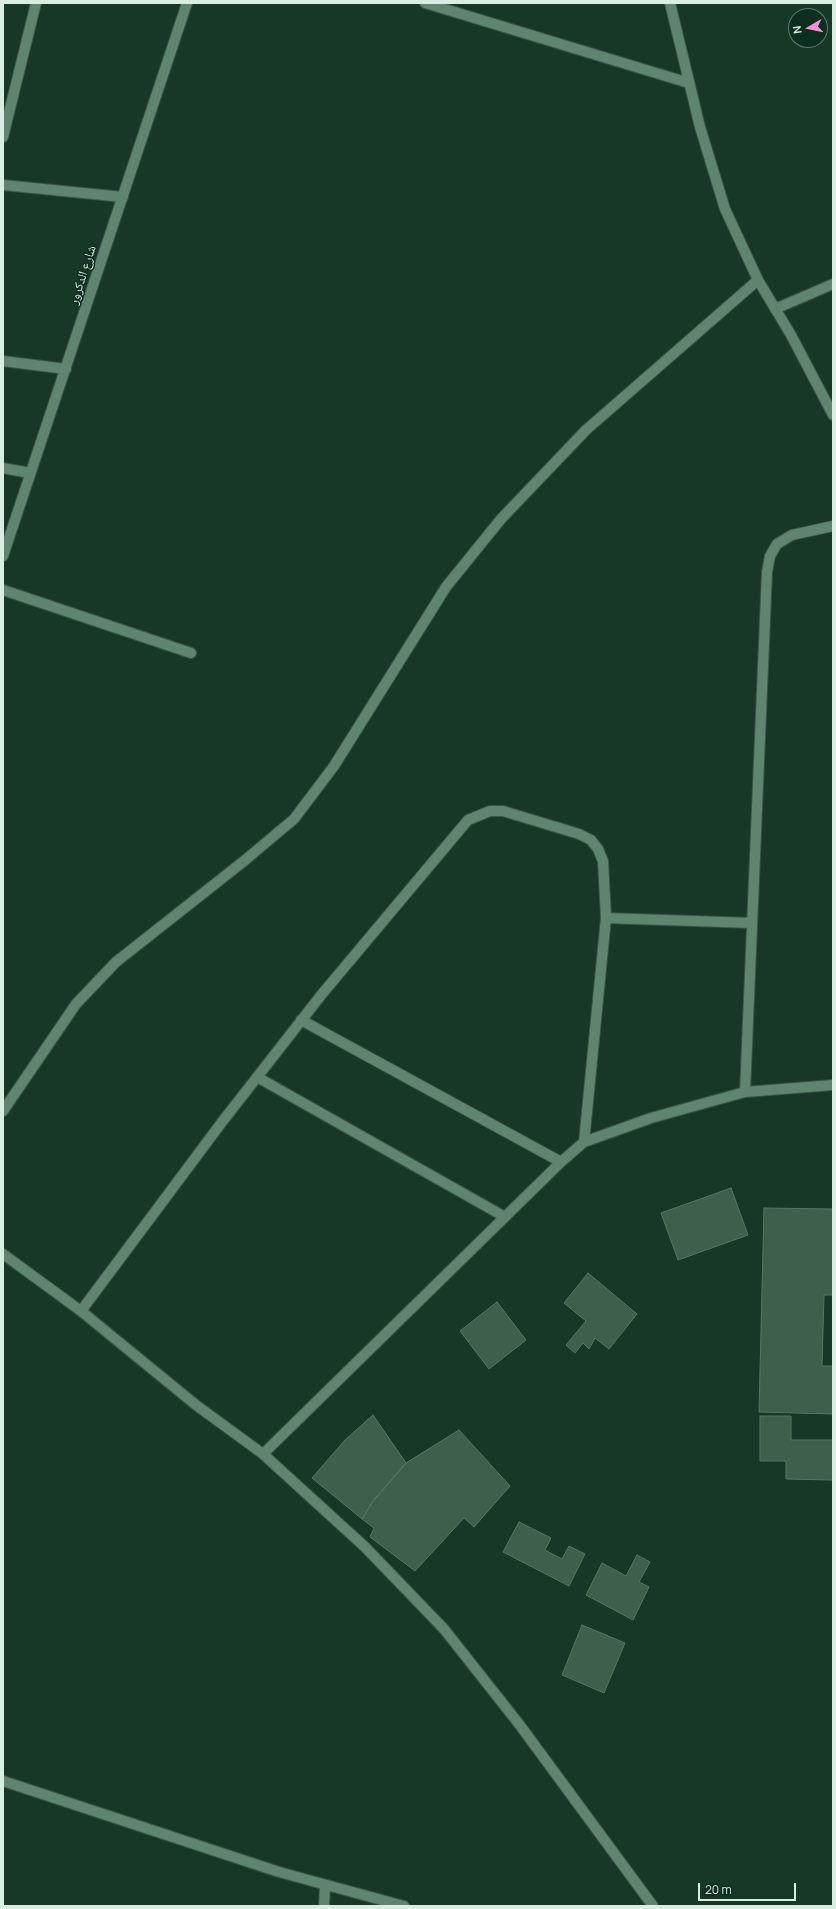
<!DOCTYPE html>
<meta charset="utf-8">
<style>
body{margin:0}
#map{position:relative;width:836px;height:1909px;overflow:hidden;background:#173827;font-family:Manrope,sans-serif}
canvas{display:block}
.frame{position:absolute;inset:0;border:4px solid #daede1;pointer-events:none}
.north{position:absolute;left:788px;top:8px;width:40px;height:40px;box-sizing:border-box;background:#0c2e1e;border:1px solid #5e7a6c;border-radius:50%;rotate:261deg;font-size:11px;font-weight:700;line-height:16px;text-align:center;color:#daede1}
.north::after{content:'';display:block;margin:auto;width:14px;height:18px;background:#f391d5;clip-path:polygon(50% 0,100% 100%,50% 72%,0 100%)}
.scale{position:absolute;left:698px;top:1883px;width:98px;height:18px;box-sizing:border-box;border:2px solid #daede1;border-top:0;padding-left:5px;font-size:12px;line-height:14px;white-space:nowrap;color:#daede1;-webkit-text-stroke:3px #0c2e1e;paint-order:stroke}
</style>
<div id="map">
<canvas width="836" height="1909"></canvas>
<div class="frame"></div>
<div class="north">N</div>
<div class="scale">20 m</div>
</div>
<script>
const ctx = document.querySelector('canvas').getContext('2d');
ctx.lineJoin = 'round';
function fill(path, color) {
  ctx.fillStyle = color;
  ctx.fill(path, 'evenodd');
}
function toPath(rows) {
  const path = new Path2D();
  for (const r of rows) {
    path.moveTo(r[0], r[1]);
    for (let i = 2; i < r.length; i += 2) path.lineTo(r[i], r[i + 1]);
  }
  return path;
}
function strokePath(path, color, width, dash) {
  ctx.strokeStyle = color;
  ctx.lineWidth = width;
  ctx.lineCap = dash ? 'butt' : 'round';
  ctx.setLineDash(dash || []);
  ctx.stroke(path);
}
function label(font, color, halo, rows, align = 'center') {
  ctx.font = font + ' Manrope,"Noto Naskh Arabic",sans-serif';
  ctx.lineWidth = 3;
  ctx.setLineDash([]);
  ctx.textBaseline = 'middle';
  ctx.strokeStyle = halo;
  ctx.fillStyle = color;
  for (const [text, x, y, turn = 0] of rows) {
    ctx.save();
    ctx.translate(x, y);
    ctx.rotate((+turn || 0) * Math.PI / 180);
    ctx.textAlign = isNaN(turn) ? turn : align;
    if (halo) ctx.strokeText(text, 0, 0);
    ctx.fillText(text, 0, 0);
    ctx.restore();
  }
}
const building = toPath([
 [731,1188,748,1235,678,1260,661,1213,731,1188],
 [764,1208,833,1209,833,1295,824,1295,822,1366,833,1366,833,1414,759,1412,764,1208],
 [588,1273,637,1314,609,1349,595,1338,589,1349,583,1343,575,1353,566,1345,586,1321,564,1303,588,1273],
 [497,1302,526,1340,489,1369,460,1331,497,1302],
 [373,1415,406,1463,373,1501,362,1519,312,1478,345,1440,373,1415],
 [760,1416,791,1416,791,1440,833,1440,833,1480,786,1479,786,1461,760,1461,760,1416],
 [459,1430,510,1486,474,1527,464,1518,415,1571,370,1537,374,1528,362,1519,373,1501,406,1463,459,1430],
 [519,1522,551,1538,545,1550,562,1559,569,1546,585,1554,569,1586,503,1552,519,1522],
 [637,1555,650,1562,639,1582,649,1587,633,1620,586,1595,602,1563,626,1576,637,1555],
 [582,1625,625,1643,604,1693,562,1675,582,1625]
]);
fill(building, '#3d5f4c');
strokePath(building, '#557764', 1);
const street = toPath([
 [425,3,689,83],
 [670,3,700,127,725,209,758,280,791,335,833,415],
 [3,137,36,3],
 [3,185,123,197],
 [775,309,833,284],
 [3,361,66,369],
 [3,468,30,473],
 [3,590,191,653],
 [301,1020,561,1162],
 [257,1077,505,1217],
 [745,1092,767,572,770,556,777,544,792,535,833,526],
 [3,1111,76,1004,116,962,244,861,294,819,334,766,446,587,501,519,586,430,758,280],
 [584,1142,606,918,752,923],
 [3,1254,81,1311,196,1405,263,1454,365,1547,444,1629,519,1724,653,1906],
 [81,1311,222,1122,322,994,468,820,490,811,503,811,579,834,591,840,598,849,603,861,606,918],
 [263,1454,561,1162,584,1142,651,1118,745,1092,833,1085],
 [3,1781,279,1872,404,1906],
 [324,1906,325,1885]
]);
const secondary = toPath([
 [3,556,187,3]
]);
strokePath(street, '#395546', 12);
strokePath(secondary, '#395546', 12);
strokePath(street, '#618470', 10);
strokePath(secondary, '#618470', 10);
label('13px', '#daede1', '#0c2e1e', [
 ["شارع الدكرور",83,275,-72]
]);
</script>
